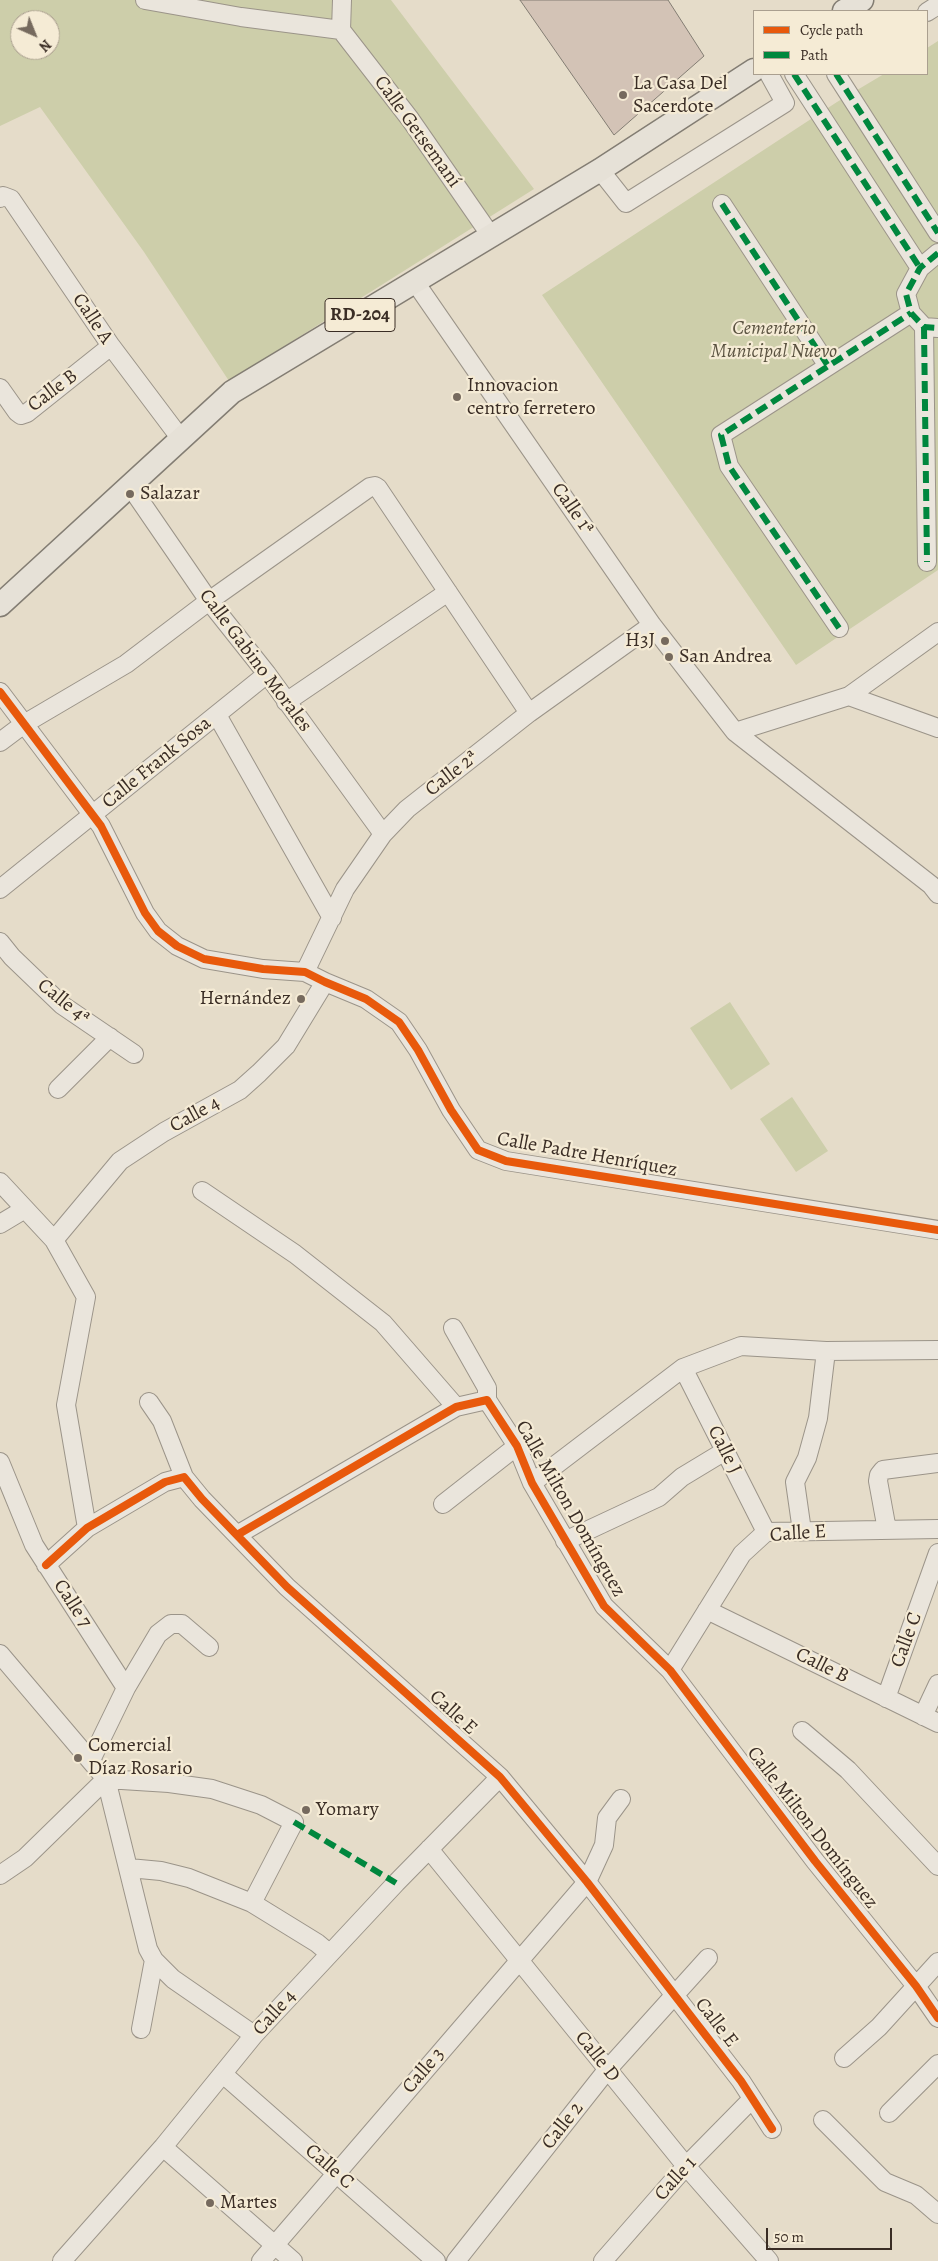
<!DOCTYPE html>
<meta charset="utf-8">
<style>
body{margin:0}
#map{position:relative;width:938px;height:2261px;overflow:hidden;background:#e5dcc9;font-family:Alegreya,serif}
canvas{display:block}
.legend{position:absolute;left:753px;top:10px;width:175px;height:65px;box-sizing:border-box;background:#f5ebd5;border:1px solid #aa9f8f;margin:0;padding:6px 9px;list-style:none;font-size:15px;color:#3a2d25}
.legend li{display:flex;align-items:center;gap:10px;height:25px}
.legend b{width:25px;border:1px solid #aa9f8f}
.north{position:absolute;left:10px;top:10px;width:50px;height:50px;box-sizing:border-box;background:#f5ebd5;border:1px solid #aa9f8f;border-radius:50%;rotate:136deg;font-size:14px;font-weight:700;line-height:20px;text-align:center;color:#3a2d25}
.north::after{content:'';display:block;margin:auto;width:18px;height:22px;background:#766a5e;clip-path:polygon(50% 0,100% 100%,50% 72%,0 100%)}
.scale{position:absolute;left:766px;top:2228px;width:126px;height:22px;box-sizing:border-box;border:2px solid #3a2d25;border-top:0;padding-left:6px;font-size:15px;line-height:18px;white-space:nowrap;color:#3a2d25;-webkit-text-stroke:4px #f5ebd5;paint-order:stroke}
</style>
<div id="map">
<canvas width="938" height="2261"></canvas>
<ul class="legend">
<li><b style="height:6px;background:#e8590c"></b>Cycle path</li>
<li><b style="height:6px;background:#00873e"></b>Path</li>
</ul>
<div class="north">N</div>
<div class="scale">50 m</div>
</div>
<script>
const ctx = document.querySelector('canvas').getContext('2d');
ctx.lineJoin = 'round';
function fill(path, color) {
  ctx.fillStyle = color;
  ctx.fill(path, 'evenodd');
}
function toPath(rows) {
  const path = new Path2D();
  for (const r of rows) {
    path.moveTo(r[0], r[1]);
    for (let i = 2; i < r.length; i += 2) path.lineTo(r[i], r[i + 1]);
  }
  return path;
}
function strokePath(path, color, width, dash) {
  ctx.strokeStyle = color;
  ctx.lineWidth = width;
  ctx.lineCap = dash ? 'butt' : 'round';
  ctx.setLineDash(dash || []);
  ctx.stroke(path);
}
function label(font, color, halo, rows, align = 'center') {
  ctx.font = font + ' Alegreya,serif';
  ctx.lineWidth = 4.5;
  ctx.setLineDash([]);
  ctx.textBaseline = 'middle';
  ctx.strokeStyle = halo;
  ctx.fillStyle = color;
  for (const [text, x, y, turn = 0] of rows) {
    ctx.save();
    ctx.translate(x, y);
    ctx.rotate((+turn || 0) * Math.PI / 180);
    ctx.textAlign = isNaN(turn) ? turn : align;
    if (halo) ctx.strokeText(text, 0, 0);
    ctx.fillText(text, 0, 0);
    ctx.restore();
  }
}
fill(toPath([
 [0,0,391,0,534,189,229,381,144,252,40,107,0,126],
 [20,20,50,20,50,50,20,50],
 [938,41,938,570,796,665,542,295,837,102,884,74,927,74,927,48],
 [730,1002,770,1064,731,1090,690,1028],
 [792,1097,828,1151,796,1172,760,1119]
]), '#cdceaa');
const building = toPath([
 [520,0,668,0,704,56,614,135,520,0]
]);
fill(building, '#d3c3b6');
strokePath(building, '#837d73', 1);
const minor = toPath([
 [145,0,241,17,341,30],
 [342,0,341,30,410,119,491,236],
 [927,12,938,5],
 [794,74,920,268],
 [836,74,938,233],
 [600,170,626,203,785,103,769,74],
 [0,198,3,196,11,199,111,346,181,439],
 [722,204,828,366],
 [938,253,920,268,906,294,911,313,924,327,938,328],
 [415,282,652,625,735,732],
 [924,327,927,562],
 [0,388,17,412,21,415,27,413,111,346],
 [130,486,209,601,267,674,383,834],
 [839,628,729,466,721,435,911,313],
 [0,692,101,826,145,913,158,931,177,946,204,959,263,969,305,972,325,982,366,999,399,1022,418,1050,451,1110,478,1150,506,1161,938,1230],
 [849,696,938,632],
 [286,702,448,592],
 [217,715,332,918],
 [938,728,849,696,735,732,931,885,938,894],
 [0,742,24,724,126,664,209,601,370,487,375,486,378,488,529,713],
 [0,889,267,674],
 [0,942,12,957,62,1005,134,1054],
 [305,972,345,889,383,834,407,809,529,713,652,625],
 [58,1089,110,1037],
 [0,1182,54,1240,86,1297,66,1405,87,1528],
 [202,1191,295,1254,383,1323,456,1407],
 [0,1224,25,1209],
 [54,1240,120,1161,164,1132,240,1090,259,1073,286,1046,325,982],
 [453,1328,487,1388,487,1400],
 [683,1368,766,1532],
 [149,1402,162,1421,184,1477],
 [0,1462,34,1545,126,1688],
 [532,1483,683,1368,741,1346,826,1351,938,1350],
 [443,1504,517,1446],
 [887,1530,878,1481,879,1475,883,1470,938,1463],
 [802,1531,795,1482,807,1458,818,1418,826,1351],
 [237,1535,456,1407,487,1400,517,1446,532,1483,604,1606,670,1670,815,1861,916,1986,938,2018],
 [565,1541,659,1497,682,1477,725,1451],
 [46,1565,87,1528,165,1482,184,1477,202,1499,287,1587,500,1777,587,1882,741,2081,772,2129],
 [707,1610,938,1723],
 [0,1654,106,1779,148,1949,154,1960,173,1979,254,2035],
 [670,1670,742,1554,766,1532,938,1529],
 [886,1698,938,1553],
 [923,1716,938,1684],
 [802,1731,848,1770,938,1866],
 [91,1760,126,1688,158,1634,171,1624,182,1624,209,1647],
 [429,1849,686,2166,769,2261],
 [129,1868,161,1871,189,1878,252,1903,317,1943,329,1953],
 [0,1875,25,1858,106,1779,169,1783,212,1789,261,1805,294,1822,252,1903],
 [141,2029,154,1960],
 [844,2058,879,2027,938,1962],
 [223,2074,436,2261],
 [889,2113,938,2064],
 [823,2120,885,2182,916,2195,938,2214],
 [163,2147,293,2261],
 [62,2261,163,2147,254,2035,396,1883,500,1777],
 [261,2261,587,1882,604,1845,607,1818,621,1799],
 [456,2261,607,2070,708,1958],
 [603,2261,686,2166,751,2100]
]);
const major = toPath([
 [844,11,862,0],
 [0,605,232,392,600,170,754,70]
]);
strokePath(minor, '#9b9489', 20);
strokePath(major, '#837d73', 25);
strokePath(minor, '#eae5dc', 18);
strokePath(major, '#e6e1d7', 22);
strokePath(toPath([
 [794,74,920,268],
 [836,74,938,233],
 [722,204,828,366],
 [938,253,920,268,906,294,911,313,924,327,938,328],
 [924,327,927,562],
 [839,628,729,466,721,435,911,313],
 [294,1822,396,1883]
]), '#00873e', 6, [12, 6]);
strokePath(toPath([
 [0,692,101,826,145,913,158,931,177,946,204,959,263,969,305,972,325,982,366,999,399,1022,418,1050,451,1110,478,1150,506,1161,938,1230],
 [237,1535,456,1407,487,1400,517,1446,532,1483,604,1606,670,1670,815,1861,916,1986,938,2018],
 [46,1565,87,1528,165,1482,184,1477,202,1499,287,1587,500,1777,587,1882,741,2081,772,2129]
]), '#e8590c', 8);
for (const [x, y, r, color] of [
 [623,95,5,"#766a5e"],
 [457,397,5,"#766a5e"],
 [130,494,5,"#766a5e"],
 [665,641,5,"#766a5e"],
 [669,657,5,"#766a5e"],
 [301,999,5,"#766a5e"],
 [78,1758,5,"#766a5e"],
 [306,1810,5,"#766a5e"],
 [210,2203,5,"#766a5e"]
]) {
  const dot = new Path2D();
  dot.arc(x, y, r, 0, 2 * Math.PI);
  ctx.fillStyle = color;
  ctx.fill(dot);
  strokePath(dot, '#f5ebd5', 2);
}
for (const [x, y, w] of [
 [360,315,70]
]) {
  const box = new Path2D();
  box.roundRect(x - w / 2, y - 16.5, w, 33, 4);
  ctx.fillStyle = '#f5ebd5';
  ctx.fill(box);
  strokePath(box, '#3a2d25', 1);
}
label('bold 19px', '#3a2d25', null, [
 ["RD-204",360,315]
]);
label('20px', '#3a2d25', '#f5ebd5', [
 ["La Casa Del",633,84],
 ["Sacerdote",633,107],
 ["Innovacion",467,386],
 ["centro ferretero",467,409],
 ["Salazar",140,494],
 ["H3J",655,641,"right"],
 ["San Andrea",679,657],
 ["Hernández",291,999,"right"],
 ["Comercial",88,1746],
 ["Díaz Rosario",88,1769],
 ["Yomary",316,1810],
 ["Martes",220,2203]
], 'left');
label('20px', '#3a2d25', '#f5ebd5', [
 ["Calle Getsemaní",417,132,54],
 ["Calle A",92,319,56],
 ["Calle B",53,391,-37],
 ["Calle 1ª",572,509,55],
 ["Calle Gabino Morales",255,661,53],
 ["Calle Frank Sosa",157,763,-39],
 ["Calle 2ª",452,774,-38],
 ["Calle 4ª",63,1002,39],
 ["Calle 4",195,1115,-29],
 ["Calle Padre Henríquez",587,1155,10],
 ["Calle J",724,1450,63],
 ["Calle Milton Domínguez",570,1509,60],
 ["Calle E",798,1534,-4],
 ["Calle 7",72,1604,57],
 ["Calle C",907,1640,-70],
 ["Calle B",822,1666,26],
 ["Calle E",453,1713,42],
 ["Calle Milton Domínguez",812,1828,52],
 ["Calle 4",275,2013,-48],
 ["Calle E",716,2023,52],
 ["Calle D",597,2057,51],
 ["Calle 3",424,2071,-49],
 ["Calle 2",563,2126,-52],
 ["Calle C",329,2167,41],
 ["Calle 1",676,2179,-48]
]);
label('italic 20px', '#5a5240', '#f5ebd5', [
 ["Cementerio",774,329],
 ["Municipal Nuevo",774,352]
]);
</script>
